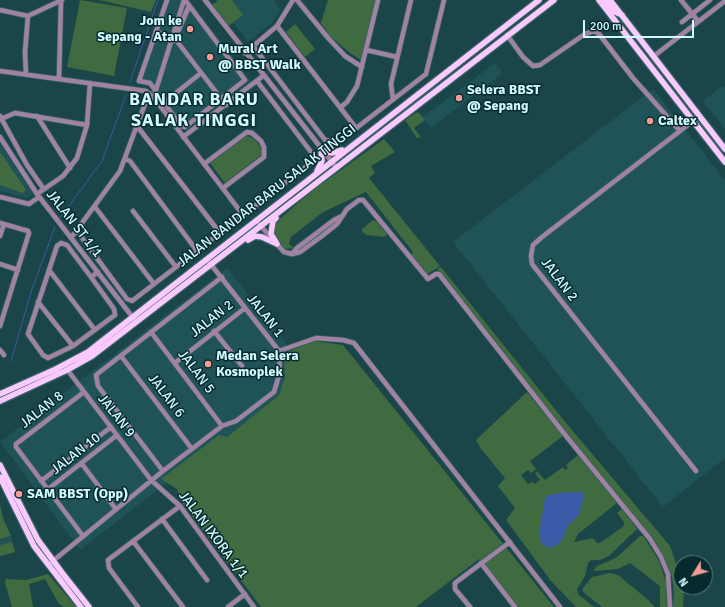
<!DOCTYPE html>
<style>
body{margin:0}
#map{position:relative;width:725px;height:607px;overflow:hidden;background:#1a464a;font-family:Signika,sans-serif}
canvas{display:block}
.north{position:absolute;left:673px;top:555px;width:40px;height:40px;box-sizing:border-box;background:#062b2e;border:1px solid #587e81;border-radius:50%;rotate:233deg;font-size:11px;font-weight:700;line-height:16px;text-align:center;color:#d3fafe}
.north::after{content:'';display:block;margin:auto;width:14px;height:18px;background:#f59c95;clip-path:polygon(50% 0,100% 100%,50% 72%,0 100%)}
.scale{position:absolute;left:583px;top:20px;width:111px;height:18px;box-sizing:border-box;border:2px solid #d3fafe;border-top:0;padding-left:5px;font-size:12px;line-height:14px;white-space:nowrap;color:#d3fafe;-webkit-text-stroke:3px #062b2e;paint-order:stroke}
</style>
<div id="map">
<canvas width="725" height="607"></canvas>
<div class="north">N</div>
<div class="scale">200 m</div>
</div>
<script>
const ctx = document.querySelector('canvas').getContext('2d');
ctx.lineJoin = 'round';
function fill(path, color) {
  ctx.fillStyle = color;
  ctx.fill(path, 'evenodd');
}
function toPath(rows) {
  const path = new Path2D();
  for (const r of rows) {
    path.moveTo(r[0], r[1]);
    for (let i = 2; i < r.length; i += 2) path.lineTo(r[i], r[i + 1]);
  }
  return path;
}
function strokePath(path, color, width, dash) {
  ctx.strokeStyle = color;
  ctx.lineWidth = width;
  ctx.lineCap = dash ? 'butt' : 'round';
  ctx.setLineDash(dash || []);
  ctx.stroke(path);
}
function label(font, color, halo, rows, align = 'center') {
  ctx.font = font + ' Signika,sans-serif';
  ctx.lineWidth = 3;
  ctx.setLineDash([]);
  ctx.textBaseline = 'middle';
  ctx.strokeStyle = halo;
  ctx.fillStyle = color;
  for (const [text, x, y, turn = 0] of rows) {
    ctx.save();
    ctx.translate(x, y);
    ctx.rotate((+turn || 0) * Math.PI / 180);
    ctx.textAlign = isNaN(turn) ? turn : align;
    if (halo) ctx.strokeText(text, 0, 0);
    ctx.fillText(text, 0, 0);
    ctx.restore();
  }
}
fill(toPath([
 [164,0,189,0,251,81,184,131,148,86,136,84],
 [216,0,274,0,281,10,272,23,248,42],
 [495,63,501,70,500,75,431,128,423,117],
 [723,85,725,88,725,129,703,101],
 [653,89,725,180,725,458,663,507,453,242],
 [0,143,33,194,27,198,0,191],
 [227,268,309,373,80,550,0,442],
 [0,505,3,518,11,536,15,552,0,556]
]), '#1f5358');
fill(toPath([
 [80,0,127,8,114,76,67,67],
 [99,0,156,0,151,12],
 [218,0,232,0,243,15,227,27,211,6],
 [328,0,376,0,361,60,350,53,331,37,321,23],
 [295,24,315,49,305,57,286,32],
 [418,112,425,120,414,128,421,137,417,138,405,120],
 [245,136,251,137,257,142,261,148,261,155,225,183,210,163],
 [384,139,395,152,371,166,375,173,369,178,440,266,426,275,411,255,413,252,366,192,323,212,291,237,289,244,294,248,284,249,274,237,272,228,274,224,312,191],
 [0,152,26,190,22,193,0,185],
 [373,220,376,221,387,234,385,237,366,235,362,231,362,229],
 [441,267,566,423,670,546,681,578,681,587,684,587,683,607,673,607,674,595,672,577,668,566,655,541,543,404,500,347,437,269],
 [315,341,343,345,554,607,519,607,479,559,416,607,261,607,183,504,177,489,161,479,219,435,227,437,279,395,285,378,284,353],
 [527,392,563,436,530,461,536,469,531,473,528,470,521,475,528,484,532,482,535,484,540,480,535,473,537,471,545,480,563,467,565,470,568,468,566,465,578,455,617,503,578,534,574,542,593,538,597,543,600,543,624,526,624,522,617,513,622,509,637,529,609,556,600,560,591,560,588,563,585,576,577,589,578,594,594,607,576,607,551,581,506,520,515,508,498,486,505,478,481,449,476,440],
 [0,505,3,518,11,536,0,539],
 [640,536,643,536,646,540,659,561,666,582,667,607,660,607,660,586,630,563,618,569,593,571,597,566,616,558],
 [12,542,15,552,0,556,0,545],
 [610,573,618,575,647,599,655,607,602,607,583,592,583,588,592,577],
 [48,574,76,607,64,607,59,604,45,579,29,584,33,607,12,607,5,583,6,579,26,580]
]), '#406a40');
fill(toPath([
 [570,492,582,492,584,496,579,515,568,525,563,538,557,545,548,548,542,544,539,534,545,498,549,495]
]), '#395ba7');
strokePath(toPath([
 [130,82,158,0],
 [60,218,102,161,126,95],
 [11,361,32,289,55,227]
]), '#395ba7', 1);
const minor = toPath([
 [167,0,139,81,150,83,181,126,185,127,245,80,185,0],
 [205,0,336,167],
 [297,0,329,39,345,56,362,67],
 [681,0,698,21],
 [0,10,28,16,62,0],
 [682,22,710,0],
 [277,26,356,128],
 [156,31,176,40,226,105],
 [507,35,523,57,533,66,540,65,585,34,594,31,599,34,633,78,680,131],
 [174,41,189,6],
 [253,46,325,140,337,143,426,74,444,0],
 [366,50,397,57],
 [245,53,277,26,293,0],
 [654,56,725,1],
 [0,71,146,91,154,98,243,215],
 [26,74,25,52,28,16],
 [59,78,61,1],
 [155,93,184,0],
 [393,99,391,84,411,0],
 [162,104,201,73],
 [341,107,347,102,357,86,378,0],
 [0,116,27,165,43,188],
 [37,116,70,168],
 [1,119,15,113,87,125],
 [693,121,542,237,533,245,531,256,532,264,696,471],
 [137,126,220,233],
 [0,137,37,194,134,319],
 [183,137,263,76],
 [125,159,130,161,197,251],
 [204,164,247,132,252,133,261,141,264,147,264,157,223,188],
 [37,194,63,176,77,158,87,125,90,83],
 [0,197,29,204,39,197],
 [95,207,154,284],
 [133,211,176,267],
 [0,223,28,231,29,233,0,326],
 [259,224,284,252,292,254,300,252,322,236,337,224,347,209,359,200,363,200,428,279,436,274,439,274,562,431,650,539,661,557,668,574,670,607],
 [77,231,127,299,132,301,312,162,315,159,314,156,257,81],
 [0,236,4,224],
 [71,238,120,171,149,93],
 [292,254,297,248,334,220,340,217],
 [0,264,18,270],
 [49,270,95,330],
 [91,277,114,309,115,315,73,346,48,358,43,355,28,334,57,246,61,243,67,245,91,277,98,272],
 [38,302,73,346],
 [214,331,242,366],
 [151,332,222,426],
 [0,350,4,355],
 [279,351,316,338,343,340,354,343,560,607],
 [121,356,192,449],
 [175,363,245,308],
 [66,368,151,480,180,506,254,607],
 [82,464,115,508],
 [163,471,98,386,96,375,222,277],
 [41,481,111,427],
 [47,490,117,435],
 [162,519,207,580],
 [83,536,16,447,16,444,84,392],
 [133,541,183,607],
 [481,563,515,607],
 [48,565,163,471,222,426,236,421,274,392,280,372,279,351,209,262],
 [138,607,109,568,108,560,180,506],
 [228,607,245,594],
 [470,607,455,589,455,583,510,542]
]);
const major = toPath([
 [599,0,725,162],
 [604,0,613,11,622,15],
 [610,0,725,149],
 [317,171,322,161,321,150,332,153,342,150],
 [276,218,273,221,271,234,277,244],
 [248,240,255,236,262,237,275,243],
 [0,394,56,369,88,352,539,0],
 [0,401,67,370,92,356,554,0],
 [0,465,38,540,63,574,89,607],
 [0,477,34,546,81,607]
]);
strokePath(minor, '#386367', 6);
strokePath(major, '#386367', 8);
strokePath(minor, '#a082a2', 4.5);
strokePath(major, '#fac9fd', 5.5);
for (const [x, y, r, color] of [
 [190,29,4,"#f59c95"],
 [210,57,4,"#f59c95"],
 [459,98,4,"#f59c95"],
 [650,121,4,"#f59c95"],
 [208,364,4,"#f59c95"],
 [19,494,4,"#f59c95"]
]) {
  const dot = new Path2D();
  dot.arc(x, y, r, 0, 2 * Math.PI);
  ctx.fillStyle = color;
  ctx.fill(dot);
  strokePath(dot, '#062b2e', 1.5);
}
label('bold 14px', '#d3fafe', '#062b2e', [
 ["Jom ke",182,21,"right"],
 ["Sepang - Atan",182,37,"right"],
 ["Mural Art",218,49],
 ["@ BBST Walk",218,65],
 ["Selera BBST",467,90],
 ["@ Sepang",467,106],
 ["Caltex",658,121],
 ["Medan Selera",216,356],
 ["Kosmoplek",216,372],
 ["SAM BBST (Opp)",27,494]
], 'left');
label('14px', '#d3fafe', '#062b2e', [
 ["JALAN BANDAR BARU SALAK TINGGI",267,196,-38],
 ["JALAN ST 1/1",74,224,52],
 ["JALAN 2",559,280,53],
 ["JALAN 1",265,316,52],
 ["JALAN 2",212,319,-38],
 ["JALAN 5",196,372,53],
 ["JALAN 6",166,396,53],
 ["JALAN 8",42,410,-38],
 ["JALAN 9",116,416,52],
 ["JALAN 10",76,454,-38],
 ["JALAN IXORA 1/1",213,535,53]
]);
ctx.letterSpacing = '1px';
label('bold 18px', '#d3fafe', '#062b2e', [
 ["BANDAR BARU",194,100],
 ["SALAK TINGGI",194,121]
]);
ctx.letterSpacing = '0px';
</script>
